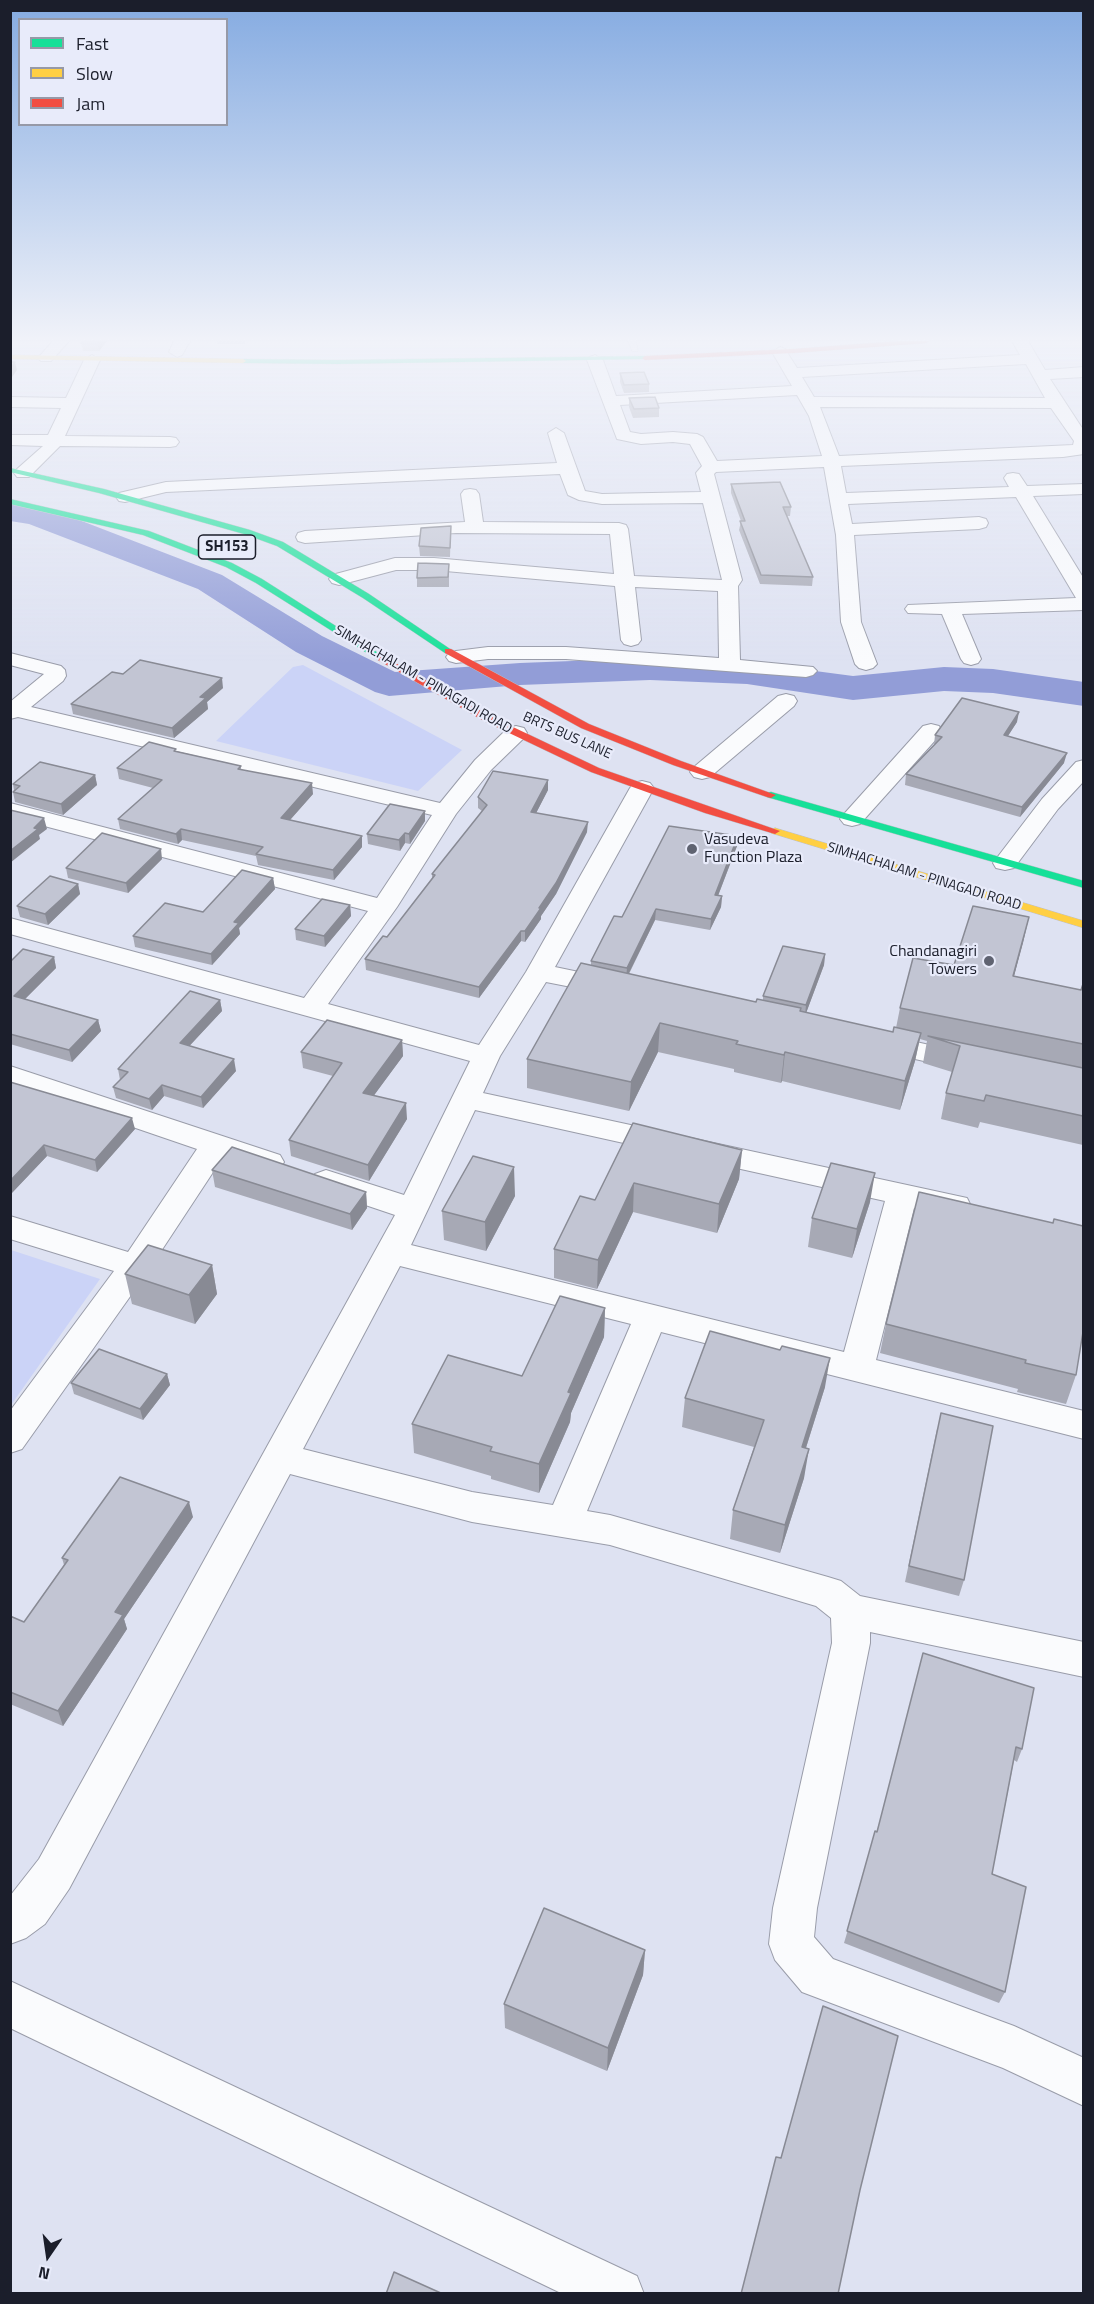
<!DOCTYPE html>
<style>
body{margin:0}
#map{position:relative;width:1094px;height:2304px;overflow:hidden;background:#dee2f2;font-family:"Titillium Web",sans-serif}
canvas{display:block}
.frame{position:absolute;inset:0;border:12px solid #1b1e2b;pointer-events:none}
.legend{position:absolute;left:18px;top:18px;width:210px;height:108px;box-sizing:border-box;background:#e8ebfa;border:2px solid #9699a7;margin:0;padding:8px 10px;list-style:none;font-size:18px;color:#1b1e2b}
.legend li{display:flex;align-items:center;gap:12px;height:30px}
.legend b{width:30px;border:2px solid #9699a7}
.north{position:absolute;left:18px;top:2226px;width:60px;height:60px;-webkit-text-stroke:4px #e8ebfa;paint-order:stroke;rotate:193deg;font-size:16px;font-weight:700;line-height:24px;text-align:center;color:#1b1e2b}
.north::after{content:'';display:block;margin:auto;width:21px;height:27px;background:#1b1e2b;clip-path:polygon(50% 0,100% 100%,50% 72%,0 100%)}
</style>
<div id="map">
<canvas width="1094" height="2304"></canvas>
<div class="frame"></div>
<ul class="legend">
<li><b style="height:8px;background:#16e098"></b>Fast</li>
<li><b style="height:8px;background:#ffcf43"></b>Slow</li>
<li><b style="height:8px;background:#f24e42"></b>Jam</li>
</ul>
<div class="north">N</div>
</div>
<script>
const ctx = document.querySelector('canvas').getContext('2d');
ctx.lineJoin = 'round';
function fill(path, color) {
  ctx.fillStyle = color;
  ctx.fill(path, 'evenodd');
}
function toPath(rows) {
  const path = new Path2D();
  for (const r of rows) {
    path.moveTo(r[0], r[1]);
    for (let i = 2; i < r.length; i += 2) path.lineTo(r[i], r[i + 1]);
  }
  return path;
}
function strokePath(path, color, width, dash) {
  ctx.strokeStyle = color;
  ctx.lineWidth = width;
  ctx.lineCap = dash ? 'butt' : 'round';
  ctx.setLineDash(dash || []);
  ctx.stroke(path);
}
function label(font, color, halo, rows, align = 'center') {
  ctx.font = font + ' "Titillium Web",sans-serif';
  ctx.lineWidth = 4.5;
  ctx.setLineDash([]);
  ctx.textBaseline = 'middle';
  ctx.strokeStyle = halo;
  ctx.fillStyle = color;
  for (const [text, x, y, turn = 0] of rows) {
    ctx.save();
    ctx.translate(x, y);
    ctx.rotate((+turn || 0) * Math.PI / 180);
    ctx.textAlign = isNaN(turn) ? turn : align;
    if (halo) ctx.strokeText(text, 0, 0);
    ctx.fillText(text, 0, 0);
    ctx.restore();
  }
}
fill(toPath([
 [303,665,462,750,418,791,216,741,293,667],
 [11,1250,100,1279,11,1405,10,1250]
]), '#cbd3f7');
fill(toPath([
 [10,501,48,508,222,575,322,636,395,672,520,663,650,658,747,662,853,676,944,667,993,669,1084,682,1084,706,993,693,944,691,853,700,747,684,650,680,520,685,389,696,375,692,296,652,198,589,29,524,10,521,10,501]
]), '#929dd7');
const lane = toPath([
 [628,341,636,341,638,351,632,351,628,341]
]);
const street = toPath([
 [53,341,69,341,51,361,41,361,38,358,53,341],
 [174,341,190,341,182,355,177,357,169,352,174,341],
 [1012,341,1028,341,1045,370,1084,367,1084,377,1050,379,1084,431,1084,454,1063,457,841,466,846,493,1009,487,1004,478,1007,474,1013,473,1019,474,1027,486,1084,484,1084,494,1033,496,1084,579,1084,610,962,614,981,659,978,663,971,665,964,663,961,659,942,614,908,613,905,609,908,605,1076,598,1016,497,848,504,852,524,979,517,986,519,988,523,986,527,979,529,854,535,861,622,877,664,873,668,866,670,859,668,855,664,841,622,836,535,824,467,716,472,714,474,742,580,738,586,740,660,813,667,817,671,813,675,806,677,566,659,488,659,456,663,449,661,446,657,449,653,456,651,488,647,566,647,719,658,718,591,635,587,641,640,638,644,631,646,624,644,621,640,615,586,434,570,396,570,339,585,332,583,329,579,332,575,395,558,434,558,614,574,610,534,456,533,305,543,298,541,296,537,298,533,305,531,465,522,461,494,464,490,470,489,476,490,479,494,483,522,619,523,626,525,628,529,634,576,722,580,703,503,602,504,579,500,568,495,560,474,166,492,125,502,119,501,116,497,119,493,166,482,557,463,548,433,556,428,564,433,585,491,602,494,701,492,696,473,702,466,690,444,673,442,641,444,617,439,587,360,590,357,595,355,603,360,616,396,792,386,772,352,780,347,785,349,797,368,1020,355,1012,341],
 [1026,364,1045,398,814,397,802,377,1026,364],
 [797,395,809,416,822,456,717,461,703,437,697,434,673,432,641,434,630,432,620,405,797,395],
 [820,407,1051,408,1074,441,1073,445,839,456,820,407],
 [92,355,100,360,65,436,170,437,176,438,179,442,176,446,170,447,60,446,29,477,17,477,14,473,17,469,43,446,10,445,10,435,48,435,61,408,10,407,10,397,66,398,84,360,92,355],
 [10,653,61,666,65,670,66,676,63,681,31,707,440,803,475,760,508,728,516,726,524,728,527,733,524,738,491,770,456,814,397,907,328,1004,479,1045,526,972,630,788,634,783,642,781,650,783,654,788,555,967,622,981,625,987,622,993,612,995,546,982,500,1056,483,1093,967,1198,971,1206,967,1214,956,1217,914,1208,876,1360,1084,1411,1084,1439,661,1332,587,1511,610,1515,828,1577,841,1581,860,1596,1084,1642,1084,1677,870,1632,870,1643,817,1908,814,1937,833,1959,1014,2026,1084,2058,1084,2106,1003,2068,802,1992,775,1960,769,1944,773,1908,832,1643,831,1618,816,1606,610,1545,472,1522,290,1474,69,1889,45,1924,26,1938,10,1944,10,1896,39,1859,395,1215,315,1188,311,1181,315,1174,326,1170,404,1195,470,1061,10,934,10,918,304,998,368,911,10,817,10,803,377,898,432,815,18,717,10,719,10,702,44,674,10,665,10,653],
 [475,1110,885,1201,844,1352,411,1245,475,1110],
 [400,1266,631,1324,553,1505,472,1492,303,1449,400,1266],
 [786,694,794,696,797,701,794,706,710,777,702,779,694,777,690,772,694,767,778,696,786,694],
 [931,724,939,726,942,731,939,736,860,824,852,826,844,824,840,819,844,814,923,726,931,724],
 [1084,760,1084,781,1058,809,1014,868,1005,870,996,868,993,863,1042,799,1076,762,1084,760],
 [876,1033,974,1055,978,1061,974,1067,964,1070,866,1048,862,1042,866,1036,876,1033],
 [10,1066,280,1155,284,1162,280,1169,269,1172,223,1157,146,1274,22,1449,10,1453,10,1411,114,1271,10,1239,10,1216,128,1252,197,1149,10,1085,10,1066],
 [10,1981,637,2276,644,2294,563,2294,10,2028,10,1981]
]);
const fast = toPath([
 [645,356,647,359,337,364,243,363,240,361,243,359,337,360,645,356],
 [10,468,104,489,250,530,283,542,369,594,453,651,445,653,363,598,277,546,244,534,99,493,10,472,10,468],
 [10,499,149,531,232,563,262,579,386,658,378,660,256,583,226,567,143,535,10,504,10,499],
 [771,792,1084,881,1084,888,767,797,767,793,771,792]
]);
const slow = toPath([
 [10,355,243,359,246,361,243,363,10,359,10,355],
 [775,828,1084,921,1084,928,771,833,770,831,775,828]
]);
const jam = toPath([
 [899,341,929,341,926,343,793,353,645,360,642,358,645,356,793,349,899,341],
 [445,649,451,649,589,724,681,761,776,795,771,798,767,797,673,765,581,728,445,653,445,649],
 [381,655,492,717,599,768,780,831,775,834,705,813,591,772,484,721,378,660,378,656,381,655]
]);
strokePath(lane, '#999ca9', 1);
strokePath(street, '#999ca9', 2);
strokePath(fast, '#bdbfc8', 1);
strokePath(slow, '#bdbfc8', 1);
strokePath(jam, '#bdbfc8', 1);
fill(lane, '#fafbfd');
fill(street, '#fafbfd');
fill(fast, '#16e098');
fill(slow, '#ffcf43');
fill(jam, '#f24e42');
fill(toPath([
 [82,341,107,341,99,351,83,351,81,343],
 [217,341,245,341,245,344,217,344],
 [620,373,649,384,649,392,624,393,620,382],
 [629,398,659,408,659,417,633,418,629,407],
 [731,484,791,507,790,516,787,516,813,577,812,586,760,584,739,530,741,521,731,493],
 [451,526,450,557,420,556,419,546],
 [449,574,449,587,417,587,417,578],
 [123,674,223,688,207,702,208,709,174,738,73,714,71,704],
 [1017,722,1008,736,1064,763,1020,817,905,785,906,774,934,745,935,735],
 [176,751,241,766,241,770,313,794,290,820,362,847,334,880,258,865,256,856,182,840,178,844,120,829,118,819,153,788,119,779,117,768],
 [95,775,97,785,63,815,15,802,13,792,14,790,13,784],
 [548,790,536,813,587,832,556,894,541,916,541,919,525,942,521,941,479,998,366,970,365,959,387,937,432,878,432,874,482,811,478,808,478,797],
 [425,821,410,844,405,843,400,851,368,844,367,834],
 [738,836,737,846,718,896,722,896,721,907,710,930,655,920,629,974,756,1002,763,1000,763,996,825,954,824,965,806,1013,893,1032,896,1028,900,1008,954,965,1029,917,1014,976,1081,990,1083,984,1083,1145,980,1122,978,1128,941,1119,946,1093,952,1072,923,1063,927,1041,920,1039,915,1061,900,1110,782,1081,781,1083,734,1072,734,1069,658,1052,629,1111,527,1088,527,1059,591,965,591,961,622,917],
 [162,859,128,893,68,878,66,868],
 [273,878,275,889,239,928,240,934,212,965,135,947,133,936,203,912],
 [78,884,80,894,48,925,20,917,17,906],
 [350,905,351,916,325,947,296,940,295,929],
 [54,957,56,968,25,999,98,1020,101,1031,72,1062,10,1044,10,962],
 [220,1000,222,1011,189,1046,236,1071,203,1108,164,1096,152,1110,116,1098,113,1087,120,1080,118,1069],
 [402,1040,403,1056,374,1095,407,1119,369,1181,291,1156,289,1140,333,1076,303,1068,301,1052],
 [10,1082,135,1129,97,1172,47,1156,10,1195],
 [633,1123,742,1150,739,1179,717,1233,633,1212,597,1289,554,1278,554,1249,595,1200],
 [212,1170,366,1192,367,1208,352,1230,215,1187],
 [919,1192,1076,1375,1066,1404,1017,1392,1018,1389,880,1353,886,1324],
 [515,1196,486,1251,444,1240,442,1211],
 [870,1202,852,1258,808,1247,812,1218],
 [212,1265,217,1294,195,1324,132,1304,125,1274],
 [605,1308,604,1337,571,1413,570,1422,539,1493,491,1479,491,1476,414,1453,412,1424,522,1376],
 [167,1374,170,1385,143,1420,74,1394,71,1383],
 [825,1387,806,1448,804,1478,780,1553,730,1539,733,1510,754,1447,682,1427,685,1398],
 [937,1429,964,1580,959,1596,905,1582],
 [193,1517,124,1619,127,1629,63,1726,10,1704,10,1616,24,1622,64,1565,62,1558],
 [923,1653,1022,1749,1017,1762,1014,1760,992,1874,1005,1992,999,2003,844,1943,877,1832],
 [645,1950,643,1975,607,2071,505,2028,504,2004]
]), '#a7a9b5');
fill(toPath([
 [99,341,107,341,99,351,98,343],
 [15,362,17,370,10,380,10,369],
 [222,678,223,688,207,702,208,709,174,738,172,728,200,697],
 [1019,712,1017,722,1002,745,1004,735],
 [1067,753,1064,763,1020,817,1022,807],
 [95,775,97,785,63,815,61,804],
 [548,780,548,790,531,823,531,812],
 [312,783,313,794,282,829,281,818],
 [425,811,425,821,410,844,409,834],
 [44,818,47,829,39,835,40,839,10,863,10,851,34,828],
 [588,822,587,832,556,894,541,916,541,919,525,942,525,931],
 [181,829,182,840,178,844,176,834],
 [405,833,405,843,400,851,399,840],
 [362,836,362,847,334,880,333,870],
 [738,836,737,846,714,906,715,895],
 [161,849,162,859,128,893,126,883],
 [273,878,275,889,239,928,240,934,212,965,211,954,234,922],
 [78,884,80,894,48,925,45,914],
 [722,896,721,907,710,930,711,919],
 [350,905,351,916,325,947,324,936],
 [656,909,655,920,626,979,627,968],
 [1029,917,1023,943,1007,1002,1013,976],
 [521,931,521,941,479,998,479,987],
 [825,954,824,965,805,1016,806,1005],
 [54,957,56,968,17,1007,14,996],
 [220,1000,222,1011,182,1054,180,1043],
 [98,1020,101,1031,72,1062,69,1050],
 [660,1023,658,1052,629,1111,631,1082],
 [921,1033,915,1061,900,1110,905,1081],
 [402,1040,403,1056,364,1109,363,1093],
 [785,1052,782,1081,781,1083,784,1055],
 [234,1059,236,1071,203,1108,201,1097],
 [162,1085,164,1096,152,1110,149,1099],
 [406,1103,407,1119,369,1181,368,1165],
 [132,1118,135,1129,97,1172,95,1160],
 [44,1145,47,1156,10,1195,10,1181],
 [742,1150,739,1179,717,1233,719,1204],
 [514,1167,515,1196,486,1251,485,1222],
 [875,1173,870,1202,852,1258,857,1229],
 [634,1183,633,1212,597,1289,598,1260],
 [366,1192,367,1208,352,1230,350,1214],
 [212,1265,217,1294,195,1324,189,1295],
 [605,1308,604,1337,571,1413,570,1422,539,1493,539,1464,568,1392],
 [830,1358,825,1387,797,1476,802,1447],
 [167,1374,170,1385,143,1420,140,1409],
 [809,1449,804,1478,780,1553,785,1525],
 [189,1502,193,1517,124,1619,127,1629,63,1726,58,1711,115,1612],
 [645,1950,643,1975,607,2071,608,2048]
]), '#888a94');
const building = toPath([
 [82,341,99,341,98,343,81,343,82,341],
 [10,362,15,362,10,369,10,362],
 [644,372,649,384,624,385,620,373,644,372],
 [655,397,659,408,634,409,629,398,655,397],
 [780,482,791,507,783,507,813,577,761,575,740,521,745,521,731,484,780,482],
 [451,526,450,548,419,546,421,528,451,526],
 [418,563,449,564,448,577,417,578,418,563],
 [140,660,222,678,200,697,206,698,172,728,71,704,112,672,123,674,140,660],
 [962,698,1019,712,1004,735,1067,753,1022,807,906,774,942,737,935,735,962,698],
 [149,742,176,749,174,751,241,766,238,769,312,783,281,818,362,836,333,870,256,854,263,847,181,829,176,834,118,819,162,780,117,768,149,742],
 [40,762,95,775,61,804,13,792,20,786,13,784,40,762],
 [493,771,548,780,531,812,588,822,556,883,539,908,541,908,525,931,521,931,479,987,365,959,383,936,387,937,435,875,432,874,487,805,478,797,493,771],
 [390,804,425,811,409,834,405,833,399,840,367,834,390,804],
 [10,810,44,818,34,828,38,829,10,851,10,810],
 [669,826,738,836,715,895,722,896,711,919,656,909,627,968,591,961,614,916,622,917,669,826],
 [102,833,161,849,126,883,66,868,102,833],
 [242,870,273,878,234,922,239,923,211,954,133,936,165,903,203,912,242,870],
 [50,876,78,884,45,914,17,906,50,876],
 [322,899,350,905,324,936,295,929,322,899],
 [973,906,1029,917,1013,976,1081,990,1083,984,1083,1044,900,1008,913,958,954,965,973,906],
 [783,946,825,954,806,1005,763,996,783,946],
 [23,949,54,957,14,996,98,1020,69,1050,10,1034,10,962,23,949],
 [581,963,756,1002,757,999,801,1008,800,1011,893,1032,894,1027,921,1033,905,1081,785,1052,784,1055,736,1044,738,1041,660,1023,631,1082,527,1059,581,963],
 [190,991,220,1000,180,1043,234,1059,201,1097,162,1085,149,1099,113,1087,128,1072,118,1069,190,991],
 [327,1020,402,1040,363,1093,406,1103,368,1165,289,1140,342,1063,301,1052,327,1020],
 [928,1036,1083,1068,1083,1116,986,1095,984,1101,946,1093,960,1046,928,1036],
 [10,1082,132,1118,95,1160,44,1145,10,1181,10,1082],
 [633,1123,742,1150,719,1204,634,1183,598,1260,554,1249,580,1196,595,1200,633,1123],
 [232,1147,366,1192,350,1214,212,1170,232,1147],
 [473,1156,514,1167,485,1222,442,1211,473,1156],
 [831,1163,875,1173,857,1229,812,1218,831,1163],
 [919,1192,1053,1223,1054,1219,1083,1226,1083,1332,1076,1375,1025,1363,1026,1360,886,1324,919,1192],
 [148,1245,212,1265,189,1295,125,1274,148,1245],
 [560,1296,605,1308,568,1392,571,1393,539,1464,490,1451,492,1447,412,1424,448,1355,522,1376,560,1296],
 [710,1331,780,1350,782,1346,830,1358,802,1447,809,1449,785,1525,733,1510,764,1420,685,1398,710,1331],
 [99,1349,167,1374,140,1409,71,1383,99,1349],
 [941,1413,993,1426,964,1580,909,1566,941,1413],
 [120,1477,189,1502,115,1612,123,1615,58,1711,10,1692,10,1616,24,1622,68,1560,62,1558,120,1477],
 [923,1653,1034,1688,1022,1749,1016,1747,992,1874,1026,1887,1005,1992,847,1931,875,1831,877,1832,923,1653],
 [544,1908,645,1950,608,2048,504,2004,544,1908],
 [823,2006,898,2036,860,2190,838,2294,741,2294,776,2157,781,2158,823,2006],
 [394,2272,443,2294,386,2294,394,2272]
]);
fill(building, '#c2c5d3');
strokePath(building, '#888a94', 1.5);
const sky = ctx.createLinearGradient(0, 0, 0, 664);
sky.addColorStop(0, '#85abe1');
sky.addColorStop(0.51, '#f0f2f9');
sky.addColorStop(1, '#f0f2f900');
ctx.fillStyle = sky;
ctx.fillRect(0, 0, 1094, 664);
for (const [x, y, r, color] of [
 [692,849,6,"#5f6371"],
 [989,961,6,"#5f6371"]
]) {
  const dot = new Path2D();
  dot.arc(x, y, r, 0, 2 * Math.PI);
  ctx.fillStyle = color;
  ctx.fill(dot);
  strokePath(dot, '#e8ebfa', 2);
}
label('14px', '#1b1e2b', '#e8ebfa', [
 ["SIMHACHALAM - PINAGADI ROAD",423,680,30],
 ["BRTS BUS LANE",567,736,24],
 ["SIMHACHALAM - PINAGADI ROAD",924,877,17]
]);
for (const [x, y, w] of [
 [227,547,57]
]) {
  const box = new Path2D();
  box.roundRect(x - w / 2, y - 12, w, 24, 4.5);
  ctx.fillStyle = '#e8ebfa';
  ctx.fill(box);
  strokePath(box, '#1b1e2b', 1.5);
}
label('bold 15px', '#1b1e2b', null, [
 ["SH153",227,547]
]);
label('16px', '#1b1e2b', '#e8ebfa', [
 ["Vasudeva",704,840],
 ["Function Plaza",704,858],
 ["Chandanagiri",977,952,"right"],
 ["Towers",977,970,"right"]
], 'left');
</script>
